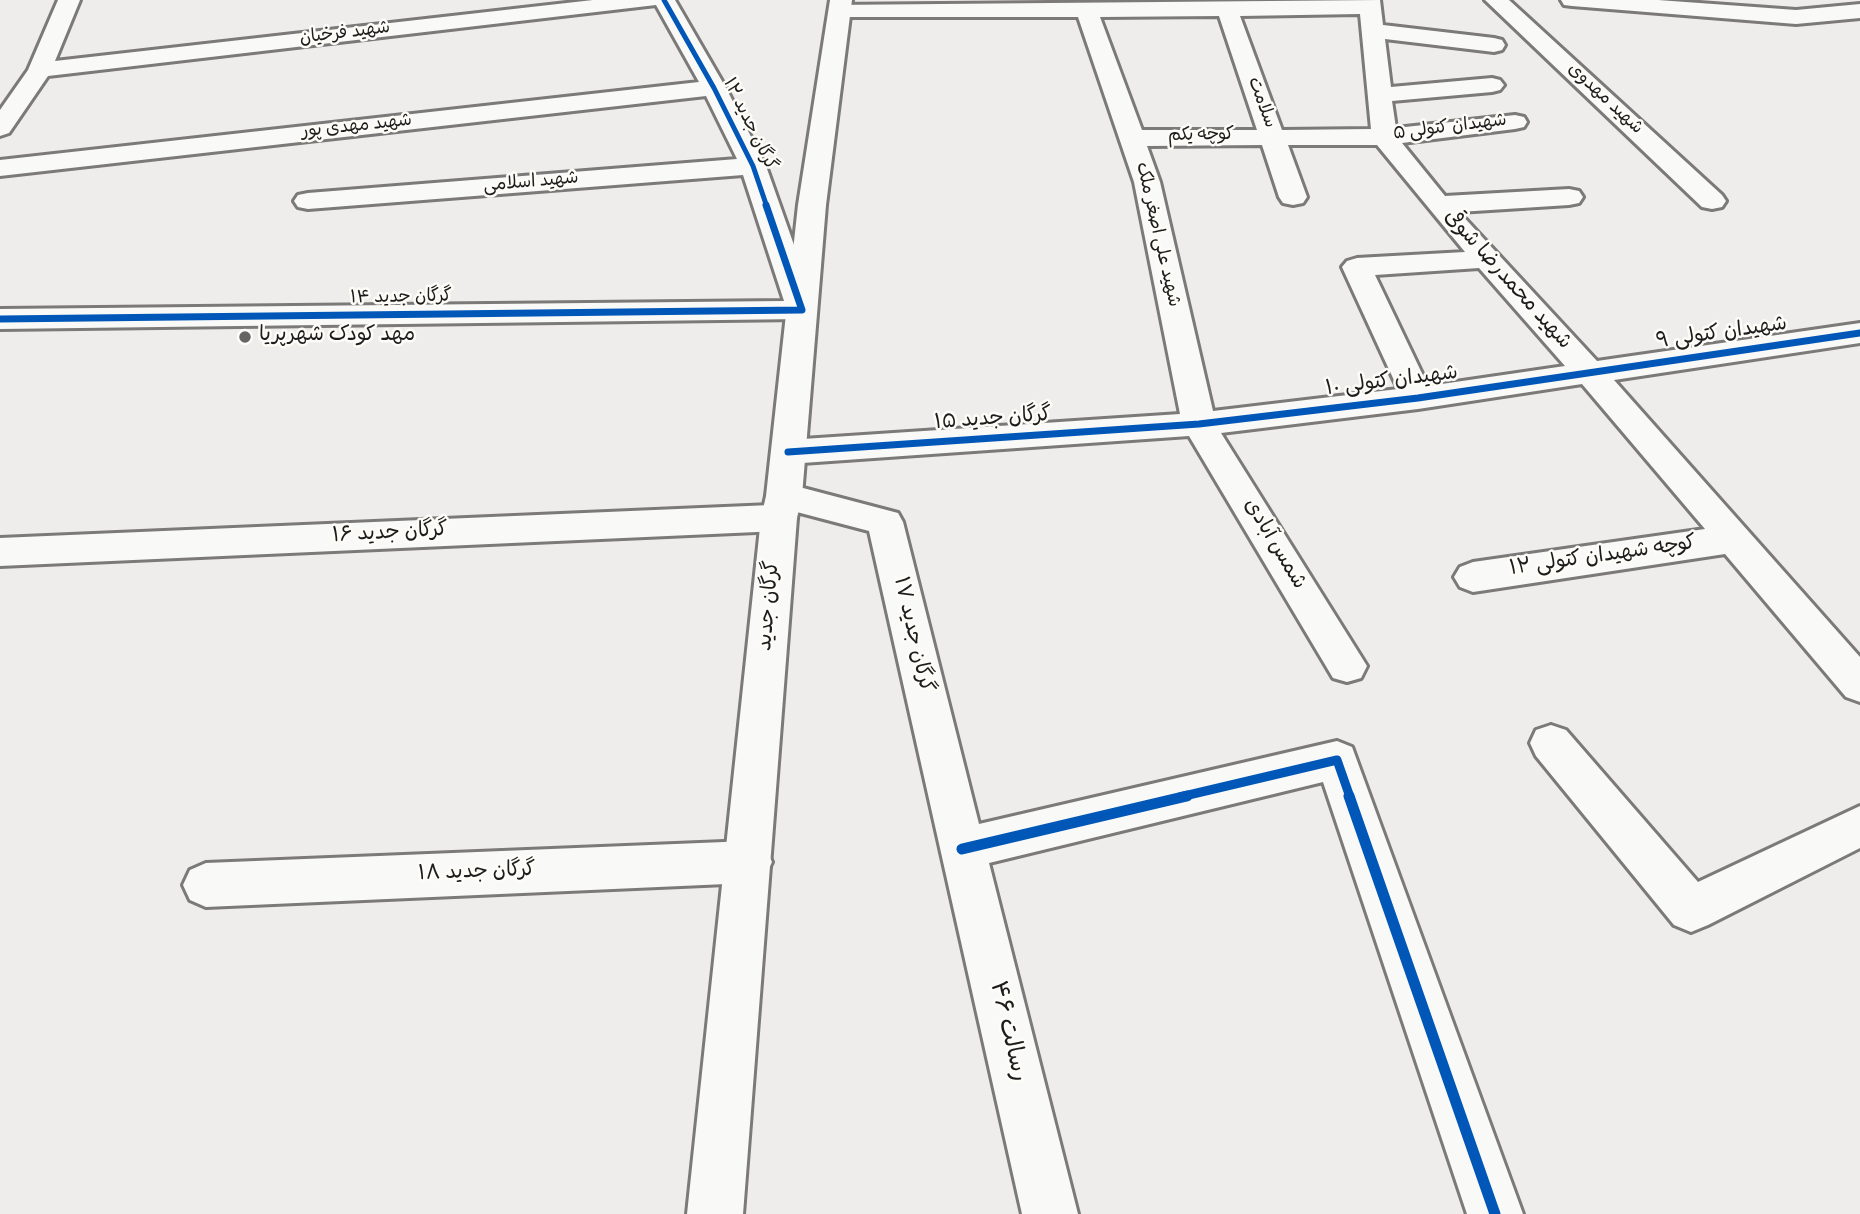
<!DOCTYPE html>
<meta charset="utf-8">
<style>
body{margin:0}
canvas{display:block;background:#efedeb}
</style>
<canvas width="1860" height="1214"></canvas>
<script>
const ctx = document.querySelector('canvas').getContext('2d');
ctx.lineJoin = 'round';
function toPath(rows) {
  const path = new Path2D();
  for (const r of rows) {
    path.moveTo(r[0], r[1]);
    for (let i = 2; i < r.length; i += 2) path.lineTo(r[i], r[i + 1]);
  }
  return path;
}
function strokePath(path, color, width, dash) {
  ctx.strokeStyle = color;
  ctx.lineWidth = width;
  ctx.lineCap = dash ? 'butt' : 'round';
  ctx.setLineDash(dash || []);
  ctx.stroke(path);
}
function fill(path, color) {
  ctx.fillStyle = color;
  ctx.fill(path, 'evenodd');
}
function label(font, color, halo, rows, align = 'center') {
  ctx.font = font + ' Dekko,"Playpen Sans Arabic",sans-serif';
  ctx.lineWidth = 5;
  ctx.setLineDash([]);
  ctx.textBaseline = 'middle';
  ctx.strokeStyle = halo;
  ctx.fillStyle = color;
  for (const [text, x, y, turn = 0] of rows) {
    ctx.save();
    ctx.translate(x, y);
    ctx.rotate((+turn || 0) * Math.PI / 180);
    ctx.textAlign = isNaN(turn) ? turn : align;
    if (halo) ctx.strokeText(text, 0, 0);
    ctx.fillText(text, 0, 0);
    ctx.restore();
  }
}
const minor = toPath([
 [58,0,80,0,55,61,593,0,675,0,726,88,766,166,817,310,813,317,802,319,0,329,0,309,784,301,743,175,308,209,298,207,294,201,298,195,308,193,737,159,706,96,0,176,0,160,699,82,656,5,48,76,9,133,0,136,0,110,28,70,58,0],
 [1380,0,1383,25,1494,38,1502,40,1505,45,1502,50,1494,52,1385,39,1391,87,1492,78,1500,80,1504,85,1500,90,1492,92,1392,101,1396,128,1515,115,1524,117,1527,122,1524,127,1515,129,1402,143,1445,196,1569,189,1579,191,1583,197,1579,203,1569,205,1459,212,1597,361,1860,323,1860,343,1614,380,1860,657,1860,702,1846,697,1725,554,1473,592,1460,587,1454,577,1460,567,1473,562,1705,529,1582,384,1418,409,1221,433,1367,666,1361,678,1347,682,1333,678,1189,436,788,464,776,460,771,452,776,444,788,440,1180,414,1134,182,1078,17,840,17,832,15,829,10,832,5,1380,0],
 [1360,14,1371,129,1282,130,1240,16,1360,14],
 [1219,16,1257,130,1142,130,1100,17,1219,16],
 [1262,145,1279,197,1283,203,1293,205,1303,203,1307,197,1288,145,1377,145,1465,252,1357,258,1347,261,1342,267,1398,389,1213,411,1160,182,1147,146,1262,145],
 [1479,268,1565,366,1428,386,1375,275,1479,268],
 [1485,0,1509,0,1722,195,1726,201,1722,207,1712,209,1702,207,1485,0],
 [1561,0,1658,0,1796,10,1860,4,1860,18,1796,24,1572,6,1564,5,1561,0],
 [784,483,898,513,903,522,979,824,1337,741,1352,747,1523,1214,1467,1214,1323,782,989,863,1078,1214,1022,1214,869,531,793,511,797,518,792,527,779,531,0,566,0,538,771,505,766,496,771,487,784,483],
 [1551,725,1566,730,1698,882,1860,806,1860,848,1708,925,1691,932,1674,925,1536,756,1530,743,1536,730,1551,725],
 [749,841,765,847,772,862,765,877,749,883,206,907,190,900,183,885,190,870,206,863,749,841]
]);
const major = toPath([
 [830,0,852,0,826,205,802,496,797,518,743,1214,687,1214,761,518,766,496,798,205,830,0]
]);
strokePath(minor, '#7b7a79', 6);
strokePath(major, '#7b7a79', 6);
fill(minor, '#f9f9f7');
fill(major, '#f9f9f7');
strokePath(toPath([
 [664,0,714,88,753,166,767,207]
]), '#0057b8', 5);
strokePath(toPath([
 [0,319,802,310,766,205],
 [788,452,1199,424,1418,398,1860,333]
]), '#0057b8', 7);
strokePath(toPath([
 [1180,797,1337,760,1350,797]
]), '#0057b8', 9);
strokePath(toPath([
 [1349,796,1495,1214],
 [962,849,1187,796]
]), '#0057b8', 11);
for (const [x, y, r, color] of [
 [245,337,7,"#666564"]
]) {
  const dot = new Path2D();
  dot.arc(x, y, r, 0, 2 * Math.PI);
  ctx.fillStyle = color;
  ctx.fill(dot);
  strokePath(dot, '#fdfcf7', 2.5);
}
label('18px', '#1c1c1c', '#fdfcf7', [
 ["شهید فرخیان",345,35,-7],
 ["شهید مهدوی",1604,100,43],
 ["سلامت",1260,103,70],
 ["گرگان جدید ۱۲",748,125,64],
 ["شهید مهدی پور",357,128,-6],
 ["۵ شهیدان کتولی",1450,129,-7],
 ["کوچه یکم",1201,137,-1],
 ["شهید اسلامی",531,184,-5],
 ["شهید علی اصغر ملک",1156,235,77],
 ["گرگان جدید ۱۴",401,299,-1]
]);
label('21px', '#1c1c1c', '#fdfcf7', [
 ["شهید محمدرضا شوقی",1506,281,48],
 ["۹ شهیدان کتولی",1722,335,-8],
 ["۱۰ شهیدان کتولی",1392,383,-7],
 ["۱۵ گرگان جدید",993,421,-4],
 ["گرگان جدید ۱۶",390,535,-3],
 ["شمس آبادی",1273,545,59],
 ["کوچه شهیدان کتولی ۱۲",1603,558,-8],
 ["گرگان جدید",771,606,-85],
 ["۱۷ گرگان جدید",911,635,77],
 ["۱۸ گرگان جدید",477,874,-2]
]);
label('21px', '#1c1c1c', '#fdfcf7', [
 ["مهد کودک شهرپریا",259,337]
], 'left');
label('24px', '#1c1c1c', '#fdfcf7', [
 ["۴۶ رسالت",1006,1032,77]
]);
</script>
